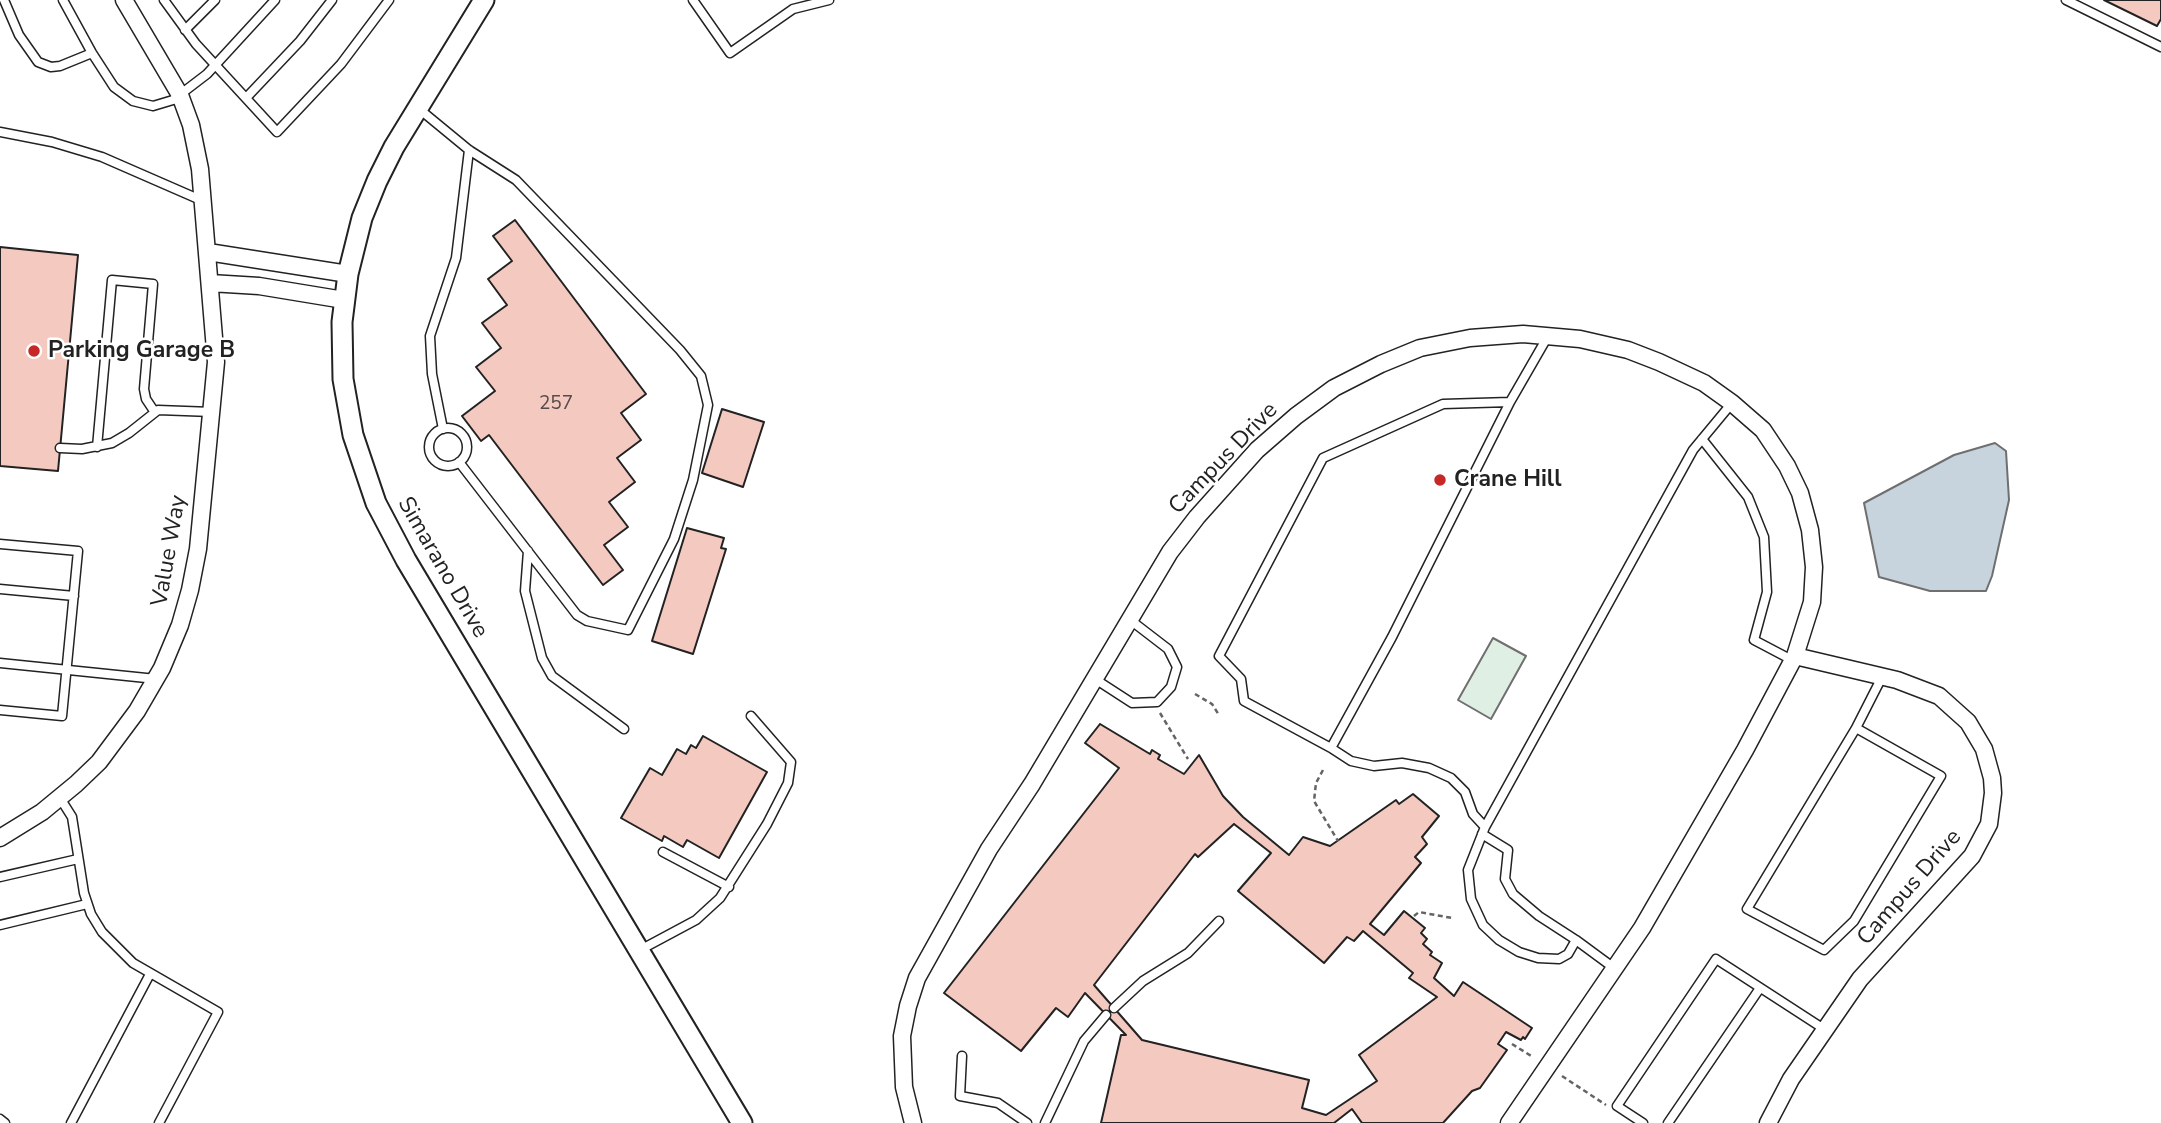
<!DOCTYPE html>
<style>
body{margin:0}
canvas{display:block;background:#fff}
</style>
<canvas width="2161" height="1123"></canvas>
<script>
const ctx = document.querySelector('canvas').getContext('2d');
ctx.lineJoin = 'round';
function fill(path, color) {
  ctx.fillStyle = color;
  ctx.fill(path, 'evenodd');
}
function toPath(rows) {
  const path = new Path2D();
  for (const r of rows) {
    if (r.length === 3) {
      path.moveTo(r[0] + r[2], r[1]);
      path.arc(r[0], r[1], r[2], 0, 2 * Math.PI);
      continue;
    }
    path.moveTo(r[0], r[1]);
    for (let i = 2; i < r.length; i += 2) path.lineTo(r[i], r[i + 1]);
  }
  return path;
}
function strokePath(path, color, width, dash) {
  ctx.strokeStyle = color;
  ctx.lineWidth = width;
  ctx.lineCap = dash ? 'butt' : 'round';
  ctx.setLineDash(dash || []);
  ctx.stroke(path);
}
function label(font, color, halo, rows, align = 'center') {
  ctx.font = font + ' "Nunito Sans",sans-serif';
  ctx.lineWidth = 5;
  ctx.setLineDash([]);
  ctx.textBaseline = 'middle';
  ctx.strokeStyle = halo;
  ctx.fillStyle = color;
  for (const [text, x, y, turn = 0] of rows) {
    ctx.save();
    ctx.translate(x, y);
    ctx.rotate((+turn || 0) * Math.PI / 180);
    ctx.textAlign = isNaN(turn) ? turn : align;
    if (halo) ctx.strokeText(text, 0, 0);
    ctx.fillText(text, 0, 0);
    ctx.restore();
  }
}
const green = toPath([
 [1493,638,1526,656,1491,719,1458,700,1493,638]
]);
fill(green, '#e0efe3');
strokePath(green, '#6f6f6f', 2);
const water = toPath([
 [1995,443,2006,451,2009,500,1992,576,1986,591,1930,591,1879,577,1864,503,1954,455,1995,443]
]);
fill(water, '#c7d3dd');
strokePath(water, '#6f6f6f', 2);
const building = toPath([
 [2104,0,2161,0,2161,19,2157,26,2104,0],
 [515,220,646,394,621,413,641,440,617,458,635,482,609,502,628,527,604,545,623,570,603,585,489,435,481,441,462,416,495,391,476,367,501,348,482,323,507,305,488,279,512,261,493,236,515,220],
 [0,247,78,255,58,471,0,466,0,247],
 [722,409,764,422,743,487,702,473,722,409],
 [687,528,724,538,721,548,726,549,693,654,652,641,687,528],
 [1100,724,1150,754,1152,750,1160,755,1158,759,1184,774,1199,755,1223,796,1243,817,1289,855,1303,837,1330,846,1396,800,1399,804,1413,794,1439,816,1422,837,1427,844,1415,857,1421,863,1370,924,1384,935,1404,911,1425,928,1421,933,1427,939,1423,944,1432,952,1430,955,1442,963,1434,978,1454,996,1463,982,1532,1028,1525,1039,1523,1037,1521,1040,1506,1032,1498,1044,1507,1050,1480,1088,1472,1091,1443,1123,1362,1123,1352,1109,1334,1123,1101,1123,1121,1035,1126,1035,1085,993,1068,1017,1056,1008,1021,1051,944,993,1119,768,1085,743,1100,724],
 [1234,824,1271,853,1238,891,1324,963,1347,937,1354,941,1363,931,1413,973,1409,978,1437,997,1359,1055,1377,1081,1326,1115,1302,1108,1309,1080,1142,1040,1094,985,1195,854,1198,857,1234,824],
 [703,736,767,772,719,858,687,840,683,847,664,836,662,841,621,818,650,768,662,775,677,749,686,754,691,745,696,748,703,736]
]);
fill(building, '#f3c9c0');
strokePath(building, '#222', 2);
const service = toPath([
 [4,0,19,35,38,62,51,67,60,66,92,53],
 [63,0,92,53,114,87,133,101,153,106,173,100,207,74,275,0],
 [164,0,196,44,277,132,341,64,389,0],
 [693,0,730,53,793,9,829,0],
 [2066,0,2161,47],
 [185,30,215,0],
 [246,98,300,41,332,0],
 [418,108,469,150,516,180,680,350,701,376,708,405,693,480,674,539,628,630,587,621,577,615,459,462],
 [0,132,52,142,102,157,203,201],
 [1510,402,1392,637,1331,748,1244,701,1241,679,1219,656,1323,458,1443,404,1510,402,1548,336],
 [448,447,19],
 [443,429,432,374,430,336,456,258,469,150],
 [1702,439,1748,497,1764,537,1767,592,1754,640,1792,660],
 [97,447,112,280,153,284,144,389,146,399,154,411],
 [60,448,82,449,112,443,129,433,158,410,212,412],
 [0,544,78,551,62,716,0,710],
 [528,551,525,591,542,658,552,676,624,729],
 [0,589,74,596],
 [0,663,156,679],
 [1095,679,1132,703,1157,702,1171,687,1177,667,1168,649,1129,619],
 [1856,728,1941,776,1854,921,1824,950,1747,909,1856,728,1882,677],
 [1331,748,1351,761,1374,766,1402,763,1429,768,1451,778,1465,792,1473,814,1485,827],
 [60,798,72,817,84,893,91,914,102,932,133,963,218,1012,159,1123],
 [1482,834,1508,850,1505,879,1513,894,1539,916,1576,940],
 [663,852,729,887],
 [0,877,78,859],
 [0,925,87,904],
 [640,950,696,920,720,898,767,824,788,783,791,762,751,716],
 [1614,968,1576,940,1568,954,1559,959,1538,958,1519,952,1499,940,1483,925,1471,899,1468,870,1485,827,1693,450,1732,403],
 [1114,1008,1143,981,1188,953,1219,921],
 [962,1056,960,1096,998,1103,1027,1123],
 [0,1119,5,1123],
 [71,1123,150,974],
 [1045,1123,1084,1041,1106,1015],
 [1643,1123,1617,1106,1716,959,1824,1029],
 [1668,1123,1760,988]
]);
const minor = toPath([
 [208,252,348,274],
 [210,283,259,286,344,300],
 [0,838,42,812,76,784,99,762,137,711,162,668,180,625,190,590,198,549,216,362,200,169,191,125,180,95,124,0],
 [913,1123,904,1087,902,1036,908,1006,917,978,989,849,1032,784,1170,552,1197,517,1257,450,1296,416,1334,388,1381,364,1420,348,1470,338,1523,334,1580,339,1628,350,1659,362,1704,383,1732,403,1763,430,1787,466,1800,493,1810,530,1814,567,1812,602,1795,656,1745,750,1642,928,1509,1123],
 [1768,1123,1791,1079,1860,979,1972,856,1989,824,1993,793,1992,778,1984,749,1968,722,1939,696,1897,680,1795,656]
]);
const tertiary = toPath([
 [484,0,394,147,377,181,362,218,348,274,342,322,343,379,353,435,376,503,406,560,742,1123]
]);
strokePath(service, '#222', 11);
strokePath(minor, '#222', 19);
strokePath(tertiary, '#222', 23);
strokePath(toPath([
 [1195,694,1212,704,1219,715],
 [1160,713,1188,759],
 [1323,770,1316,783,1314,801,1338,841],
 [1414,916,1419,912,1452,918],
 [1512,1044,1533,1057],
 [1562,1076,1606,1105]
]), '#646464', 2.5, [5, 3.5]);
strokePath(service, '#fff', 8);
strokePath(minor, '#fff', 16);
strokePath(tertiary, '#fff', 19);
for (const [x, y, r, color] of [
 [34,351,7,"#c62828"],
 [1440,480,7,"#c62828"]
]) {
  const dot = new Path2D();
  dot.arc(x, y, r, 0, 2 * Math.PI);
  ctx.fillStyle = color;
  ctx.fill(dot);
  strokePath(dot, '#fff', 2.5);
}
label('19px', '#564c4a', null, [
 ["257",556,404]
]);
label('bold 23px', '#222', '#fff', [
 ["Parking Garage B",48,351],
 ["Crane Hill",1454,480]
], 'left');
label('23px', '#222', '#fff', [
 ["Campus Drive",1224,459,-46],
 ["Value Way",170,551,-80],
 ["Simarano Drive",442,568,60],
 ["Campus Drive",1910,888,-49]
]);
</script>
